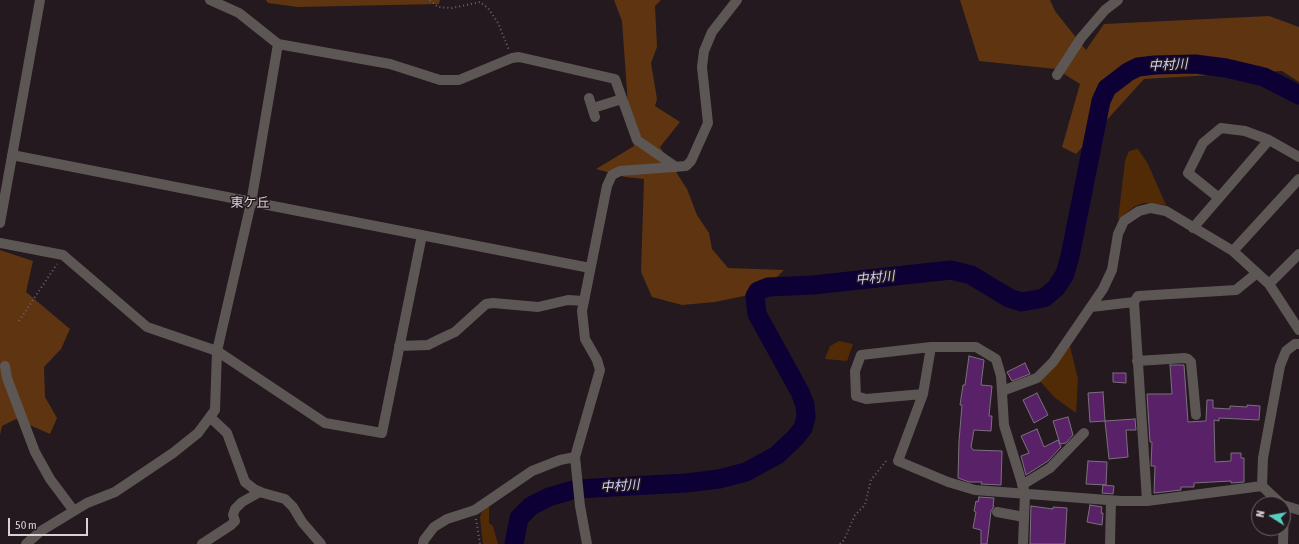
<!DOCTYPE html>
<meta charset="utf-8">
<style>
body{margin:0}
#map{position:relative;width:1299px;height:544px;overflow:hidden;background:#24191e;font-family:"Asap Condensed",sans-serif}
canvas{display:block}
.north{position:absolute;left:1251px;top:496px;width:40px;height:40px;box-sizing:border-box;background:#24191e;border:1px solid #6c6367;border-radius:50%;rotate:281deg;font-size:11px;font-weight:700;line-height:16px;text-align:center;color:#d9d1d4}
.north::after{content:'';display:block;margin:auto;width:14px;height:18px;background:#58cec0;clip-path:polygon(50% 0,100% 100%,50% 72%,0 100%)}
.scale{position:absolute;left:8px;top:518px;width:80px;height:18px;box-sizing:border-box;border:2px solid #d9d1d4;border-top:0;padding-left:5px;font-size:12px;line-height:14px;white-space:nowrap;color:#d9d1d4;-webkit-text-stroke:3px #24191e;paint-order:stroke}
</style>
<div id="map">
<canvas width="1299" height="544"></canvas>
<div class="north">N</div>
<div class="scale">50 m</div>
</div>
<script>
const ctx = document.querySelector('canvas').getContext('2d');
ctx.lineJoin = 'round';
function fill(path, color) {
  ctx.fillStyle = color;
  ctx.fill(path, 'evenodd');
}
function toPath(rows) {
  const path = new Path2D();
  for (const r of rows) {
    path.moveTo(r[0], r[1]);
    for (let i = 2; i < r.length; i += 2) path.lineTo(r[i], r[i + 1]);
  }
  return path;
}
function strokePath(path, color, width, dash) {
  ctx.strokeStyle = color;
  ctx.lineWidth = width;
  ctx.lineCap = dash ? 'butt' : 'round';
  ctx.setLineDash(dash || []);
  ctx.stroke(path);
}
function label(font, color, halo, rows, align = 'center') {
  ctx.font = font + ' "Asap Condensed","Noto Sans JP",sans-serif';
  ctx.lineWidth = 3;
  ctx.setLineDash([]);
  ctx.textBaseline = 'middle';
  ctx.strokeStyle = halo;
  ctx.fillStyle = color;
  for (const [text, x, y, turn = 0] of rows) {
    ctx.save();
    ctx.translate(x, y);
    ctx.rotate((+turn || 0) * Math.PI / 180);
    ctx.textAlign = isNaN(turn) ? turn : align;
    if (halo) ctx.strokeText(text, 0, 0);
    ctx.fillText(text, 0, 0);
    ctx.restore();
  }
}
fill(toPath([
 [1138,149,1148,164,1166,205,1144,203,1135,206,1118,220,1125,161,1129,151],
 [839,341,853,344,847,361,825,359,830,346],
 [1070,346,1078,379,1076,413,1054,397,1039,380],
 [489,506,489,523,493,526,498,544,483,544,480,517,483,508]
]), '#512b05');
fill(toPath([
 [266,0,440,0,439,4,298,7,268,3],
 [614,0,661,0,655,6,657,47,651,63,657,99,655,106,680,122,660,147,687,189,697,215,709,233,712,249,728,268,784,270,771,283,744,296,715,302,682,305,652,297,641,272,644,179,625,177,596,169,634,146,628,105,622,21],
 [960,0,1050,0,1055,11,1086,50,1104,24,1269,16,1299,27,1299,82,1282,71,1144,79,1076,154,1062,147,1080,84,1056,69,979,61],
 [0,250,33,261,26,292,70,329,61,349,44,367,45,397,57,418,50,434,16,419,2,426,0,435]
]), '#5e3510');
strokePath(toPath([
 [514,544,519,518,531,506,549,497,576,489,686,483,719,479,746,472,777,455,795,438,803,428,806,417,805,405,800,392,757,314,755,296,758,291,768,287,813,285,951,270,971,275,1009,298,1021,302,1044,298,1056,288,1065,274,1070,256,1101,101,1107,88,1128,72,1138,67,1155,65,1195,64,1226,68,1264,77,1299,95]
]), '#0d0034', 19);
const building = toPath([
 [969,356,984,360,981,385,992,386,989,416,992,416,991,431,974,430,971,447,973,450,1002,451,1001,485,981,484,982,482,969,482,958,478,959,441,962,405,960,405,963,385,965,385,969,356],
 [1025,363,1030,374,1012,381,1007,372,1025,363],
 [1170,365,1184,365,1188,422,1206,421,1207,400,1213,400,1213,408,1230,409,1230,406,1247,407,1247,405,1260,406,1259,420,1219,418,1219,421,1214,420,1215,462,1231,461,1231,453,1241,453,1241,458,1244,458,1244,482,1231,483,1231,481,1194,483,1194,487,1181,487,1181,490,1154,493,1155,466,1151,466,1152,442,1150,442,1147,394,1172,394,1170,365],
 [1113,373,1126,373,1126,383,1113,382,1113,373],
 [1103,392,1105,421,1090,422,1088,393,1103,392],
 [1037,393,1048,415,1034,423,1023,400,1037,393],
 [1068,417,1073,435,1066,443,1060,444,1053,421,1068,417],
 [1135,419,1136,430,1126,430,1128,457,1109,459,1105,421,1135,419],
 [1037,429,1044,447,1058,440,1061,447,1048,461,1026,475,1021,456,1029,453,1021,436,1037,429],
 [1088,461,1107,462,1106,485,1086,484,1088,461],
 [1103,485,1114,486,1113,494,1102,493,1103,485],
 [979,497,994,498,993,506,994,506,991,511,987,544,981,544,981,530,973,528,976,512,974,511,976,501,978,502,979,497],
 [1090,505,1102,507,1101,513,1103,513,1102,525,1087,522,1090,505],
 [1031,506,1053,509,1053,507,1067,508,1065,544,1030,544,1031,506]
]);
fill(building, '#592168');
strokePath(building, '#7a717c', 1);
strokePath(toPath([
 [430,0,438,7,452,8,480,2,488,8,498,23,509,50],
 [19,321,57,264],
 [476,519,480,544],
 [840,544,844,540,855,515,865,505,871,480,886,461,888,461]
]), '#6f6569', 2, [1, 3]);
strokePath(toPath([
 [210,0,239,13,278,44,390,64,440,80,459,80,512,58,519,57,615,79,637,140,676,167],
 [1057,75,1081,38,1105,10,1118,0],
 [589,98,595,117],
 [593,108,622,99],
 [12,155,590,268],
 [1219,198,1188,173,1203,143,1221,128,1245,131,1269,140,1299,157],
 [0,223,40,0],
 [1193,228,1269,140],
 [0,243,63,255,147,327,217,351,325,423,382,433,422,235],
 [1233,251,1299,179],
 [1269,284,1299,254],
 [1134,302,1138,296,1236,290,1257,273],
 [1091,307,1134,302,1147,501],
 [399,346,428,345,440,339,455,332,486,304,493,303,538,307,568,300,584,301],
 [931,347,923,394,898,461,948,482,975,490,1121,501,1147,501,1262,486],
 [1137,361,1185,358,1188,359,1191,362,1196,415],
 [5,366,7,378,35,452,50,479,74,511],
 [1002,391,1037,378,1053,362,1103,289,1112,270,1118,234,1124,221,1139,211,1151,208,1166,211,1233,251,1269,284,1299,330],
 [923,394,866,399,856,396,855,371,861,355,931,347,976,347,996,359,1001,376,1004,425,1025,493,1023,544],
 [210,417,227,433,245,482,254,489,263,493,285,499,293,507,302,522,321,544],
 [1022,485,1050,468,1084,433],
 [1281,504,1262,486,1263,458,1280,366,1286,351,1295,344,1299,344],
 [1283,505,1299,510],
 [997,512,1024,517],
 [26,544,41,531,87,503,115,492,173,453,198,433,215,410,217,351,251,203,278,44],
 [202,544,231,525,235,521,233,515,235,509,242,502,260,492],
 [423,544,424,540,434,527,447,519,475,510,532,471,560,460,575,457],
 [587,544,580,506,575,457,600,370,597,360,585,339,582,311,607,186,612,175,620,171,686,166,691,161,708,123,702,67,704,51,712,32,737,0],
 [1110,544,1111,501],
 [1283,544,1284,506]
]), '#5c5655', 10);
label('italic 13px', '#d1d1fe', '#24191e', [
 ["中村川",1168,65,-3],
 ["中村川",875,278,-6],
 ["中村川",620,486,-4]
]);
label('13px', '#d9d1d4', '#24191e', [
 ["東ケ丘",250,203]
]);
</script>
